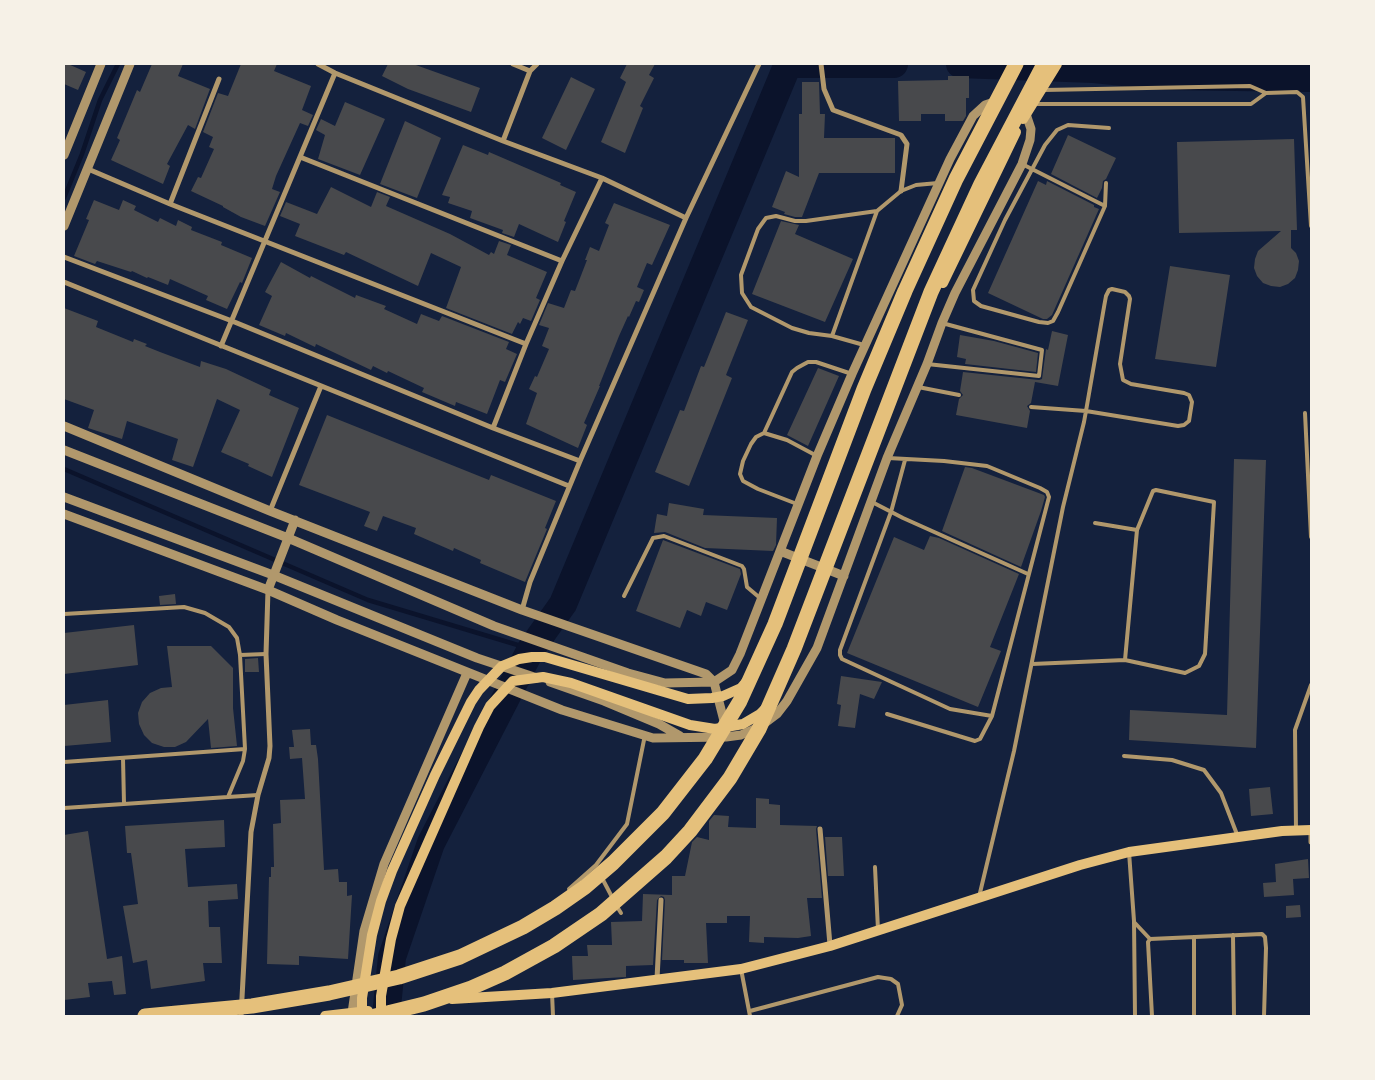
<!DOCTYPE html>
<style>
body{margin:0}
#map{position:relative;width:1375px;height:1080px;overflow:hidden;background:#14213d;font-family:"PT Sans",sans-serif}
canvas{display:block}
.frame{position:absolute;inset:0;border:65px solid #f6f1e7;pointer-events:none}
</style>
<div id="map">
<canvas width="1375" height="1080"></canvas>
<div class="frame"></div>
</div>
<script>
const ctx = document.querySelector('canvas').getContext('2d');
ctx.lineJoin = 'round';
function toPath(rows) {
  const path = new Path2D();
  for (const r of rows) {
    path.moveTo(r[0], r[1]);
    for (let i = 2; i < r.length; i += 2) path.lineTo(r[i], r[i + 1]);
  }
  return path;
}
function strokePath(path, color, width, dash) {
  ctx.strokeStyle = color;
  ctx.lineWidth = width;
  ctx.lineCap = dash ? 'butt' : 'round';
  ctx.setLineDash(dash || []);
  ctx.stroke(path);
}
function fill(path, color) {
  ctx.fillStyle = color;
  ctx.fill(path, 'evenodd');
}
strokePath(toPath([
 [64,198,82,154,100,100,118,64],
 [64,469,368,600,531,649]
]), '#0b132b', 4.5);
strokePath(toPath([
 [788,64,894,64],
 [960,64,1094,69,1162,76,1311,78],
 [386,1016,392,957,431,843,531,649,563,604,788,64]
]), '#0b132b', 28);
fill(toPath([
 [64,64,68,64,86,72,78,90,64,84],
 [152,64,183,64,178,76,210,89,195,129,188,125,167,164,170,166,163,184,111,160,120,140,117,138,137,90,140,92],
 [241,64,277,64,274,71,311,86,302,110,313,115,308,126,300,123,276,176,272,189,280,192,265,226,241,217,223,207,223,206,191,191,198,177,201,178,214,149,209,147,213,137,203,132,218,93,228,96],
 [388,64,413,64,480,88,471,112,408,89,382,76],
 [627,64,655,64,649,75,654,78,640,106,643,108,625,153,601,142,626,82,620,78],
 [948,76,969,76,969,98,966,98,966,116,963,121,945,121,945,114,921,114,921,121,899,121,898,81,948,80],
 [571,77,595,89,566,150,542,138],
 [802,82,819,82,820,114,825,114,824,138,895,138,895,173,819,173,802,217,795,217,784,214,785,212,772,207,786,171,799,177,799,114,802,114],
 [345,102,385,119,360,175,318,159,325,135,316,130,321,119,335,126],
 [405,121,441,138,417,198,380,184],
 [1068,135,1116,158,1106,179,1103,181,1102,188,1097,198,1051,174],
 [1294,139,1297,230,1291,230,1291,248,1296,253,1299,261,1298,270,1295,278,1288,284,1280,287,1271,286,1263,283,1257,276,1254,268,1255,259,1258,251,1281,231,1179,233,1177,142],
 [463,145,488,155,489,152,561,183,560,185,576,192,564,221,566,222,558,242,519,224,514,237,502,233,503,230,470,218,472,211,448,203,450,197,442,195],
 [1038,181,1046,185,1047,181,1094,205,1094,207,1099,209,1052,315,1047,319,1043,319,988,293],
 [331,187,371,207,377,192,390,197,386,206,450,234,489,255,491,252,494,254,499,241,511,245,507,255,547,272,536,298,540,300,531,321,523,318,520,324,518,322,512,334,446,308,461,267,431,253,418,286,346,252,344,255,295,236,300,224,280,216,286,202,317,214],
 [94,200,119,210,123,200,136,206,134,210,158,222,160,218,176,226,178,220,192,227,191,230,222,242,221,245,252,258,242,283,240,282,227,309,206,300,208,296,170,279,168,285,148,277,147,278,132,271,131,272,97,261,95,264,74,256,89,220,86,219],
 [614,203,670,225,652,265,647,263,637,287,644,290,639,302,636,301,629,317,628,316,619,336,599,386,600,386,584,423,587,425,578,448,526,424,537,393,529,389,535,376,537,377,549,349,542,346,549,328,539,325,548,303,564,308,571,290,575,291,587,260,585,260,590,247,599,251,609,225,605,223],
 [781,221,799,225,795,234,853,259,825,322,752,294],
 [281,262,310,278,311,276,355,298,356,295,386,306,384,309,417,324,421,314,439,321,442,316,509,342,506,349,517,354,505,382,500,380,487,414,456,402,455,406,422,392,424,388,388,371,387,373,373,366,371,370,316,344,315,347,286,333,285,336,259,325,272,296,265,292],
 [1170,266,1230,275,1216,367,1155,359],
 [64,308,98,321,96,327,133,342,134,339,147,344,145,346,160,352,200,367,201,361,226,369,271,390,269,395,299,408,272,477,248,466,249,464,221,452,240,410,217,399,193,467,172,460,178,439,127,421,122,439,88,428,94,410,64,399],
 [726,312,748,320,726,375,732,378,689,486,655,472,680,410,684,411,701,366,704,367],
 [1052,331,1068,335,1058,386,1035,382,1031,403,1027,406,1030,411,1027,428,956,415,959,399,963,395,960,391,963,372,1039,380,1042,379,1046,349,1048,350],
 [960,335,994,341,1038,353,1036,372,965,364,966,359,957,357],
 [818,368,839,376,808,446,787,435],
 [327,415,489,480,491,475,556,501,545,528,547,529,525,582,480,563,481,560,454,548,453,551,414,534,416,528,383,516,377,531,364,526,370,512,299,485],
 [1234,459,1266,460,1256,748,1129,740,1130,710,1227,715],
 [965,467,972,468,1044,495,1045,497,1041,511,1021,567,942,531],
 [669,503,704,509,703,515,777,518,776,545,773,551,705,548,665,532,654,533,657,514,667,516],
 [930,536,939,538,1019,574,990,647,1001,651,978,707,847,653,894,537,924,550],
 [663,540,740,569,741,574,727,610,706,602,701,616,687,610,680,628,636,611],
 [175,594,176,604,160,605,159,596],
 [134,625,138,665,64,674,64,633],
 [167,646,211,646,233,668,233,708,237,746,211,748,208,719,186,742,175,747,164,747,152,743,144,735,139,724,138,713,142,702,150,693,161,688,172,687],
 [258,658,259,672,245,672,245,659],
 [841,676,882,682,874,699,860,694,855,728,838,726,841,705,837,704],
 [108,700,111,742,64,746,64,705],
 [310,729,311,745,316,745,318,759,324,870,338,869,339,882,347,882,347,896,352,895,348,959,299,956,299,965,267,964,269,877,271,877,271,867,274,867,273,824,281,823,280,800,305,799,302,758,290,759,289,747,294,747,292,730],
 [1270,787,1273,814,1251,816,1249,789],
 [756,798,769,799,769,804,780,805,780,825,817,826,816,829,822,898,807,898,811,936,798,938,764,937,764,943,749,942,750,916,727,916,727,923,706,923,708,963,684,963,684,960,662,960,665,900,664,897,661,896,657,900,653,965,626,966,626,977,573,980,572,956,588,956,587,945,612,945,611,922,642,921,643,894,672,895,672,876,685,876,692,842,697,837,709,840,709,821,714,815,729,816,728,827,756,828],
 [224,820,225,847,185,849,188,887,237,884,238,899,208,901,209,927,220,927,222,963,203,963,205,981,151,989,147,960,133,963,123,906,138,904,131,853,127,853,125,826],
 [88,831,107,959,122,956,126,994,114,995,112,981,88,983,90,997,64,1000,64,835],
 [825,837,842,837,844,876,828,876],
 [1308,859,1309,878,1293,879,1294,895,1264,897,1263,883,1276,882,1275,864],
 [1300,905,1301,917,1286,918,1286,906]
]), '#48494c');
strokePath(toPath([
 [1044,90,1250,86,1266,93,1297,92,1303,97,1311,226],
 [1034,104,1251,104,1266,93],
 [1022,164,1105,206,1106,183],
 [1105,206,1058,312,1053,321,1048,323,1039,322,981,306,974,301,973,290,1005,220,1045,145,1057,130,1068,125,1109,128],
 [877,211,806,221,795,221,776,216,766,218,758,229,741,275,742,293,751,307,792,328,809,333,832,336,877,211,901,191,916,185,938,183],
 [832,336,864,345],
 [927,364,1039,376,1042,350,942,323],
 [918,387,959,395],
 [1305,413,1311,537],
 [764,433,792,372,797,368,808,362,816,362,852,374],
 [888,458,944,461,987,466,1040,488,1047,492,1049,497,992,716,950,709,842,659,840,655,840,650,891,512,905,460],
 [872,502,903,518,1028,574],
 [797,504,758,489,743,481,740,474,743,461,751,444,756,437,764,433,787,440,817,456],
 [1095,523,1137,530],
 [624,596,653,538,664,536,742,566,744,569,747,587,760,598],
 [64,614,184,607,205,613,229,627,237,638,240,655],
 [1032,664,1125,660,1185,673,1199,666,1205,654,1214,502,1156,490,1153,491,1137,530,1125,660],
 [887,714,975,741,980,739,992,716],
 [1124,756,1172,760,1204,770,1221,793,1238,837],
 [123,758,124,804],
 [64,762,245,749],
 [228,797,258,795],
 [64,808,228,797,243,761,245,749,240,655,266,654],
 [1296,830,1295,730,1311,685],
 [1129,852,1134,921,1135,1016],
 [875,867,878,930],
 [601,876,613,899],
 [569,889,596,865,627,824,645,735],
 [979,897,1014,751,1063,507,1084,422,1086,411,1104,307,1106,296,1109,290,1112,289,1125,292,1129,296,1130,299,1120,364,1123,380,1131,384,1184,393,1189,395,1192,402,1189,421,1184,425,1178,426,1086,411,1031,407],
 [616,905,621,913],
 [1134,922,1150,939],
 [1233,935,1234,1016],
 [1150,939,1262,934,1265,937,1266,948,1264,1016],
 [1150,939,1148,942,1152,1016],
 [741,969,750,1016],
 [552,993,553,1016],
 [750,1011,878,977,891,979,898,984,902,1005,897,1016],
 [1194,1016,1194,937]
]), '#b1986c', 4);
strokePath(toPath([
 [318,64,335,73,503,141,602,178,686,218],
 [513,64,530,71],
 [821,64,824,89,833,110,901,135,907,144,901,191],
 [503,141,530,71,537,64],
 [300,157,562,261],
 [88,169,170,204,526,344],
 [170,204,219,79],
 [64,257,232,321,493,428,580,461],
 [64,282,569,486],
 [221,346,335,73],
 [493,428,526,344,562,261,602,178],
 [270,511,321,386],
 [522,610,530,582,580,461,686,218,759,64],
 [820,829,830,945],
 [1311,830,1311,842],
 [657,979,661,900],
 [241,1016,251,832,258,795,269,758,270,746,266,654,268,590]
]), '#b1986c', 5);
strokePath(toPath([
 [64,155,101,64],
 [64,226,130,64],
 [64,426,270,511,522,610,706,674,714,682,725,725],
 [64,450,288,538,494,626,628,673,665,683,714,682,732,670,740,654,817,456,852,374,950,159,973,116,985,105,997,101],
 [64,497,273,575,477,658,537,678],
 [64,514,268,590,337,620,562,710,653,738,726,737,741,735,761,726,777,714,787,701,817,648,887,458,927,364,942,323,955,293,1022,164,1030,140,1031,129,1026,114],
 [780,551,844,576],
 [268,590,295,520],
 [550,682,604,701,659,724,680,736],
 [352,1013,364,931,384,864,467,673]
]), '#b1986c', 9);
strokePath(toPath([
 [1023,119,1057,64],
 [943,283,1016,132],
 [452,999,552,993,741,969,830,946,1080,865,1129,852,1282,831,1311,830],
 [325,1016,368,1011],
 [362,1016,362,998,372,935,381,901,392,871,435,775,471,702,479,690,502,666,519,659,532,657,545,657,688,699,712,698,723,696,741,688,747,681],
 [381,1016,381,996,391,939,400,906,479,727,490,706,513,681,543,677,571,683,690,725,715,729,743,724,760,714,767,707]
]), '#e5c07b', 10);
strokePath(toPath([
 [145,1016,252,1006,329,993,399,977,460,957,523,927,555,908,585,887,613,863,663,813,705,759,740,701,775,624,864,389,905,291,956,179,1016,64],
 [375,1016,424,1004,471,988,505,973,554,946,601,914,666,857,690,831,730,778,759,729,794,649,931,292,981,184,1044,64]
]), '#e5c07b', 15);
</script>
